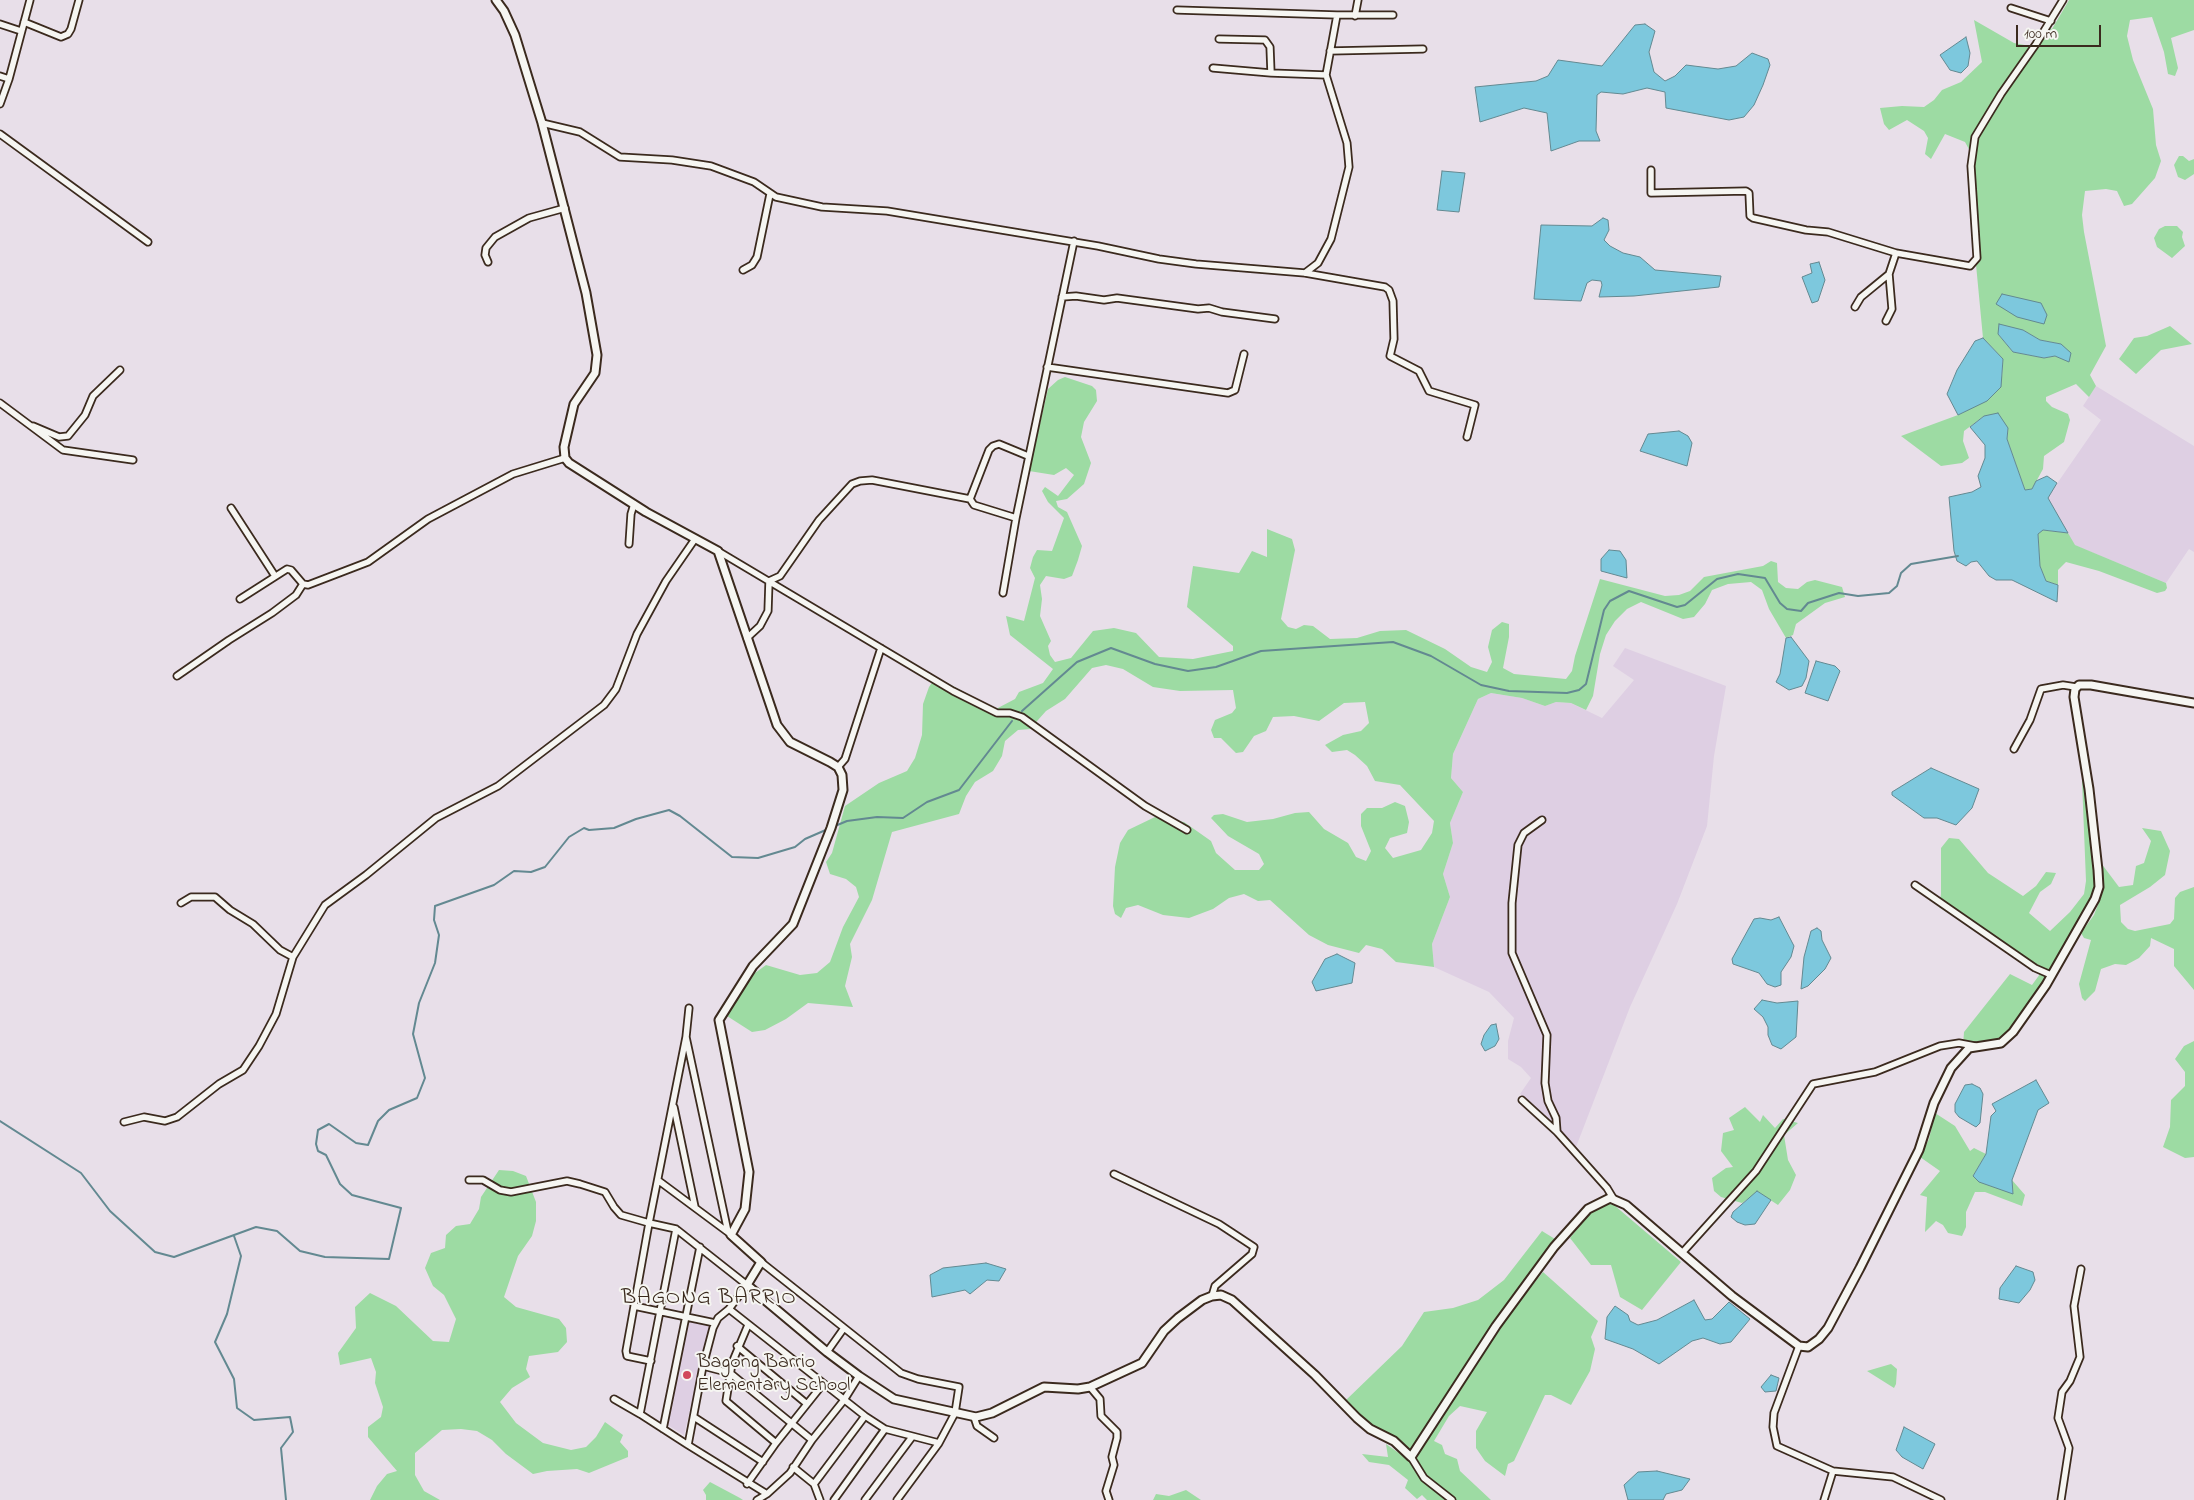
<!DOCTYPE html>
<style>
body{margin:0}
#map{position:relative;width:2194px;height:1500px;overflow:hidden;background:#e8dfe9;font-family:"Indie Flower",sans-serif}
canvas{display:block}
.scale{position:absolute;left:2016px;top:25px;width:85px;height:22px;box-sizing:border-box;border:2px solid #3b2a1e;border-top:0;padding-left:6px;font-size:15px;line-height:18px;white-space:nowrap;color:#3b2a1e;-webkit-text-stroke:4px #f6f6f2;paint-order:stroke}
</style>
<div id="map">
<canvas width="2194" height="1500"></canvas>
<div class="scale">100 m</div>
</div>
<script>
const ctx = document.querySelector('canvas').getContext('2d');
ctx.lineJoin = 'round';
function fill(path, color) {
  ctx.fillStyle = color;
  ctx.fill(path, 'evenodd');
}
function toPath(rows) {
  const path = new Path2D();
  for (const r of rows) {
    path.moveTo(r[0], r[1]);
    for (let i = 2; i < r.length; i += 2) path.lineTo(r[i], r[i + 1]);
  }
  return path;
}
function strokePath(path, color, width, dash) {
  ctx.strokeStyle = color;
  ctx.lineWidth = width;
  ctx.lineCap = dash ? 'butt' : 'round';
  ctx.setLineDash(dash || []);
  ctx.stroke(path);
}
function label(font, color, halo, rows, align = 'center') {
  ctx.font = font + ' "Indie Flower",sans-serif';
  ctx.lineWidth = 4;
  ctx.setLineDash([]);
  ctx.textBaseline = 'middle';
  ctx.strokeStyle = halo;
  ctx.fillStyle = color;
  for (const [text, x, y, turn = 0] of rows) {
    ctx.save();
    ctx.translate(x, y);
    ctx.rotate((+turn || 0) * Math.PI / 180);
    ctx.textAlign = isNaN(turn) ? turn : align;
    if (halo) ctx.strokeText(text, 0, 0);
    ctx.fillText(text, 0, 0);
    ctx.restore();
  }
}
fill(toPath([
 [2096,386,2194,446,2194,552,2189,549,2166,583,2074,545,2047,498,2101,420,2083,406],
 [1625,648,1726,686,1714,756,1707,826,1677,904,1630,1007,1576,1147,1520,1094,1531,1078,1521,1067,1508,1059,1508,1041,1514,1018,1489,992,1434,967,1432,944,1450,897,1443,874,1453,843,1450,823,1463,792,1451,778,1453,754,1478,699,1491,693,1522,698,1545,706,1556,702,1571,703,1602,718,1634,680,1613,666],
 [688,1318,710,1325,684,1435,666,1424]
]), '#decfe3');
fill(toPath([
 [2069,0,2194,0,2194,30,2171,38,2178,68,2175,76,2168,74,2164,52,2152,17,2130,20,2127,36,2133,60,2153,109,2156,145,2161,161,2155,178,2132,204,2124,206,2117,191,2106,189,2085,191,2082,215,2084,232,2106,346,2090,375,2096,386,2089,397,2076,384,2046,397,2046,401,2052,407,2068,414,2070,420,2064,442,2044,456,2043,469,2032,489,2025,490,2007,439,2008,428,1984,416,1964,431,1963,441,1969,458,1962,463,1941,466,1901,436,1958,415,1970,408,2002,376,2003,359,1983,338,1971,212,1968,171,1971,153,1965,142,1945,134,1931,159,1925,154,1928,138,1924,131,1907,120,1889,130,1884,124,1880,108,1902,106,1924,107,1934,100,1942,90,1961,82,1982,62,1974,20,2014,43,2030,46,2044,26,2052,29],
 [2023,330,2040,340,2061,344,2069,361,2055,356,2044,358,2013,352,1998,334],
 [2179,156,2183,156,2189,161,2194,159,2194,174,2185,180,2178,177,2174,165],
 [2165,226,2177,226,2183,232,2182,237,2185,246,2172,258,2157,247,2154,238,2159,229],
 [2170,326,2192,344,2161,350,2136,374,2119,359,2134,338,2147,336],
 [1065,377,1092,386,1096,390,1097,401,1084,422,1081,437,1091,463,1084,484,1067,499,1056,501,1058,507,1067,512,1082,546,1078,560,1072,576,1064,579,1046,576,1040,585,1042,599,1040,616,1051,641,1048,646,1050,655,1055,662,1071,658,1093,631,1114,628,1136,633,1159,657,1193,659,1233,651,1233,646,1187,607,1193,566,1239,573,1252,551,1267,557,1267,529,1292,539,1295,550,1281,619,1288,627,1296,629,1304,625,1313,626,1330,639,1357,638,1380,631,1406,630,1445,649,1471,667,1487,672,1492,662,1488,647,1492,630,1502,622,1509,624,1509,637,1503,668,1514,674,1566,679,1572,671,1575,656,1600,579,1665,596,1679,595,1690,591,1704,577,1763,566,1771,561,1777,563,1778,582,1786,588,1798,589,1807,582,1815,580,1842,587,1845,597,1825,603,1796,624,1793,635,1786,638,1769,609,1762,590,1751,582,1728,584,1712,590,1705,604,1694,617,1683,619,1641,602,1627,609,1615,621,1606,635,1600,654,1593,696,1586,710,1571,703,1556,702,1545,706,1522,698,1491,693,1478,699,1453,754,1451,778,1463,792,1450,823,1453,843,1443,874,1450,897,1432,944,1434,967,1396,962,1382,949,1366,945,1359,953,1328,945,1309,935,1270,900,1258,901,1244,894,1229,898,1213,909,1189,918,1163,915,1138,905,1126,908,1121,918,1115,914,1113,906,1115,867,1120,843,1128,830,1155,817,1184,822,1211,841,1216,853,1235,870,1259,870,1264,864,1259,854,1228,836,1211,818,1214,815,1223,814,1247,822,1273,819,1295,813,1309,812,1324,829,1348,843,1356,857,1366,861,1371,851,1361,826,1361,814,1367,808,1382,808,1395,802,1405,806,1409,822,1407,833,1390,838,1385,848,1393,858,1421,850,1432,833,1434,821,1400,785,1375,781,1367,766,1355,755,1347,750,1332,752,1325,745,1343,735,1361,731,1369,723,1365,702,1344,703,1319,721,1294,716,1273,717,1266,731,1254,736,1243,752,1236,753,1221,738,1214,738,1211,730,1215,720,1232,713,1236,708,1233,690,1180,691,1153,687,1123,669,1106,665,1092,668,1065,699,1046,711,1030,729,1018,730,1005,741,1002,756,993,771,975,782,966,796,959,814,892,832,872,900,850,944,852,957,845,986,853,1007,808,1003,786,1019,765,1030,752,1032,727,1016,737,994,755,973,766,965,800,975,817,973,830,962,843,927,859,897,856,887,846,879,830,874,826,862,832,853,845,806,879,783,907,771,915,758,922,735,923,704,929,687,936,677,996,709,1015,699,1019,692,1043,683,1053,669,1010,635,1006,616,1024,621,1035,578,1030,568,1033,557,1037,550,1052,551,1064,518,1048,502,1042,491,1045,487,1058,496,1074,475,1066,468,1054,475,1029,471,1048,389,1058,380],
 [2042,530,2068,533,2075,545,2166,583,2167,588,2165,591,2157,593,2099,571,2066,562,2058,570,2058,585,2046,581,2040,566,2038,534],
 [2082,781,2086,781,2097,881,2091,899,2033,998,2004,1036,1996,1040,1963,1046,1964,1032,2010,974,2032,985,2040,974,1939,907,1941,894,1941,848,1949,838,1959,839,1988,873,2023,896,2036,886,2046,872,2056,873,2051,884,2040,892,2029,913,2050,931,2070,912,2084,894,2086,881],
 [2142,828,2161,831,2170,851,2165,875,2150,887,2120,905,2121,922,2128,929,2135,931,2170,924,2174,919,2175,898,2180,892,2194,887,2194,990,2174,966,2174,949,2151,938,2150,946,2139,958,2126,965,2115,964,2101,969,2095,991,2085,1001,2082,998,2079,984,2091,940,2084,938,2081,933,2094,915,2102,894,2104,882,2101,863,2119,887,2133,885,2136,866,2144,863,2151,841],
 [2194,1041,2194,1157,2185,1158,2163,1147,2170,1127,2171,1100,2185,1086,2185,1072,2175,1059,2184,1046],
 [1745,1107,1760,1122,1763,1115,1775,1128,1783,1119,1798,1123,1784,1135,1788,1160,1796,1175,1790,1190,1778,1205,1758,1192,1742,1203,1721,1197,1714,1191,1712,1178,1726,1168,1733,1167,1721,1151,1723,1133,1734,1130,1729,1118],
 [1935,1113,1955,1126,1970,1151,1974,1148,1986,1154,1973,1176,1980,1182,2013,1193,2012,1180,2025,1195,2022,1206,1985,1192,1975,1192,1966,1212,1966,1227,1962,1236,1948,1233,1943,1225,1936,1221,1925,1232,1927,1197,1920,1195,1940,1171,1920,1157,1929,1139],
 [499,1170,513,1171,526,1176,536,1202,536,1221,532,1236,518,1256,504,1297,516,1307,559,1319,566,1328,567,1342,558,1352,529,1356,526,1369,530,1377,512,1388,500,1402,516,1423,543,1443,571,1450,586,1447,596,1437,605,1422,623,1435,620,1442,628,1451,628,1457,589,1473,577,1469,547,1471,533,1474,506,1454,492,1440,477,1431,461,1429,442,1430,415,1453,415,1475,424,1491,440,1500,370,1500,377,1486,387,1474,397,1471,368,1437,368,1427,381,1417,383,1407,375,1383,376,1372,371,1358,340,1365,338,1353,356,1328,355,1307,370,1293,396,1306,433,1341,449,1342,456,1319,444,1295,433,1286,425,1268,431,1253,445,1248,446,1235,456,1226,470,1224,479,1209,481,1197],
 [1606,1203,1614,1205,1681,1262,1642,1310,1620,1297,1611,1265,1591,1265,1570,1238,1594,1208],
 [1542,1231,1555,1239,1410,1452,1393,1436,1373,1426,1345,1401,1402,1346,1424,1312,1453,1308,1478,1300,1504,1280],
 [1543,1272,1598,1321,1591,1337,1595,1349,1590,1371,1571,1405,1551,1395,1545,1395,1514,1461,1508,1464,1505,1476,1485,1461,1476,1448,1476,1431,1487,1412,1460,1406,1449,1416,1434,1441,1442,1445,1445,1454,1457,1459,1460,1471,1491,1500,1427,1500,1422,1495,1417,1499,1405,1488,1408,1480,1389,1465,1369,1462,1362,1454,1388,1457,1386,1444,1406,1458,1417,1457,1429,1434,1499,1327],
 [1891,1364,1897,1369,1896,1384,1894,1388,1867,1371],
 [710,1482,740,1498,743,1500,706,1500,706,1495,703,1490],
 [1186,1490,1201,1500,1153,1500,1156,1494,1169,1496]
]), '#9ddba3');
const water = toPath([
 [1645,24,1655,31,1649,52,1654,72,1665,81,1675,76,1686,65,1718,69,1736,66,1752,53,1768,59,1770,65,1763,85,1754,105,1744,117,1729,120,1666,108,1665,92,1647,88,1623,94,1601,92,1597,95,1596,131,1600,141,1579,141,1551,151,1547,113,1524,108,1480,122,1475,87,1536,81,1548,76,1558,60,1602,66,1635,25,1645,24],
 [1966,37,1970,53,1968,66,1961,73,1950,70,1940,55,1966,37],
 [1442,171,1465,173,1459,212,1437,210,1442,171],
 [1603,218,1608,220,1609,230,1604,240,1610,246,1623,253,1640,257,1655,270,1721,276,1719,287,1634,296,1599,297,1602,285,1601,281,1592,280,1587,283,1581,301,1534,299,1541,225,1592,226,1603,218],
 [1819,262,1825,280,1818,301,1812,303,1802,277,1812,273,1810,264,1819,262],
 [2002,294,2041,303,2047,315,2044,324,2017,317,1996,304,2002,294],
 [1999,324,2023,330,2040,340,2061,344,2071,353,2069,362,2055,356,2044,358,2013,352,1998,334,1999,324],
 [1983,338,2003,359,2001,387,1987,401,1958,415,1947,394,1957,370,1975,341,1983,338],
 [1998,413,2008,428,2007,439,2025,490,2032,489,2036,481,2047,476,2057,483,2048,498,2068,533,2043,530,2038,534,2040,566,2046,581,2058,585,2057,602,2012,580,1996,580,1989,576,1977,561,1971,562,1966,566,1957,561,1954,551,1949,497,1972,492,1981,487,1978,476,1985,458,1985,445,1970,427,1984,416,1998,413],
 [1679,431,1688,436,1692,443,1687,466,1640,451,1648,434,1679,431],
 [1609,550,1620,551,1626,560,1627,578,1601,571,1601,559,1609,550],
 [1791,637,1809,661,1806,678,1802,686,1789,690,1776,682,1780,674,1786,638,1791,637],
 [1816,661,1835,666,1840,671,1828,701,1805,693,1816,661],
 [1931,768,1979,789,1972,808,1956,825,1937,818,1924,818,1892,795,1892,792,1931,768],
 [1779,917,1794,946,1791,957,1781,972,1781,985,1775,987,1767,984,1759,973,1733,964,1732,959,1754,919,1760,918,1771,920,1779,917],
 [1817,928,1821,931,1822,940,1831,958,1825,969,1808,986,1801,989,1804,957,1811,931,1817,928],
 [1337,954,1355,963,1352,983,1316,991,1312,982,1325,959,1337,954],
 [1762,1000,1777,1003,1798,1001,1796,1037,1781,1049,1772,1045,1768,1035,1768,1027,1763,1017,1754,1009,1762,1000],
 [1496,1024,1499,1039,1495,1046,1485,1051,1481,1044,1484,1035,1491,1025,1496,1024],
 [2036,1080,2049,1103,2038,1110,2012,1180,2013,1194,1979,1182,1973,1176,1986,1154,1991,1116,1996,1111,1992,1104,2036,1080],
 [1972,1084,1980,1088,1983,1094,1980,1123,1976,1127,1959,1117,1955,1112,1955,1104,1965,1085,1972,1084],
 [1757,1191,1771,1200,1755,1224,1745,1225,1737,1222,1731,1217,1733,1212,1757,1191],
 [986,1263,1006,1269,999,1281,987,1280,970,1294,965,1290,932,1297,930,1275,943,1268,986,1263],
 [2016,1266,2033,1272,2035,1280,2030,1290,2019,1303,1999,1299,2000,1288,2016,1266],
 [1694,1300,1705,1320,1712,1319,1729,1302,1750,1319,1731,1342,1720,1344,1703,1338,1692,1341,1659,1364,1633,1349,1605,1339,1607,1317,1615,1306,1628,1315,1630,1321,1638,1325,1657,1320,1694,1300],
 [1771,1375,1779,1378,1776,1391,1765,1392,1761,1387,1771,1375],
 [1904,1427,1935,1444,1923,1469,1902,1457,1896,1450,1904,1427],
 [1657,1471,1690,1479,1682,1490,1666,1494,1663,1500,1628,1500,1624,1485,1638,1472,1657,1471]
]);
fill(water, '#7dc8dd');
strokePath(water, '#638991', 1);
strokePath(toPath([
 [1022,711,1077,662,1111,648,1155,664,1188,671,1216,667,1261,651,1393,642,1431,656,1481,685,1509,691,1567,693,1579,690,1586,684,1604,610,1610,601,1629,591,1677,607,1685,605,1717,579,1738,574,1765,578,1780,603,1787,609,1801,611,1808,603,1839,593,1858,596,1889,593,1897,586,1901,573,1911,564,1958,556],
 [835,826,847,821,877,817,903,818,927,802,959,790,1012,721],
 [0,1121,81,1173,110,1211,155,1252,174,1257,256,1227,277,1231,300,1251,325,1257,389,1259,401,1208,352,1195,340,1184,326,1155,318,1151,316,1144,318,1130,329,1124,356,1143,368,1145,378,1121,389,1110,417,1098,425,1078,413,1034,419,1003,435,963,439,935,434,920,435,906,494,885,514,871,531,872,545,867,569,837,584,828,589,830,614,828,636,819,669,810,680,816,732,857,758,858,795,847,805,839,828,829],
 [234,1236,241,1256,227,1314,215,1342,234,1379,237,1408,254,1420,290,1417,293,1432,281,1448,286,1500]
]), '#638991', 2);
const minor = toPath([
 [2011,8,2051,21],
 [1177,10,1337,15],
 [1355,16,1358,0],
 [24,22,61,37,68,34,71,29,79,0],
 [0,24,21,31],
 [1219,39,1265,40,1270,47,1271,73,1326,75,1347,143,1349,167,1331,239,1318,263,1305,273],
 [1330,51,1423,49],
 [1213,68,1271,73],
 [1326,75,1337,15,1393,15],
 [0,76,9,79],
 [0,104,9,79,30,0],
 [542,123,580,132,620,157,672,160,711,166,754,182,776,197,822,207,887,211,1098,246,1159,259,1196,264,1305,273,1385,287,1389,290,1393,301,1394,339,1390,356,1419,371,1429,391,1475,405,1467,437],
 [0,134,148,242],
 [1651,170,1651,193,1746,191,1749,193,1750,216,1753,218,1806,230,1828,232,1896,253,1970,266,1977,258,1971,166,1975,137,2001,94,2036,44,2063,0],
 [488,262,485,255,486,248,495,237,529,218,565,208],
 [743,270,752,265,757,257,770,194],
 [1062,297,1076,296,1104,300,1117,298,1198,309,1209,308,1222,312,1275,319],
 [1855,307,1861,297,1889,274,1896,253],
 [1886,321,1892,309,1889,274],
 [1047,367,1228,393,1235,390,1244,354],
 [0,403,63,450,133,460],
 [33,426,59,437,68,436,85,415,93,396,120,370],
 [970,499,974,505,1016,518],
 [231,508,275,576],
 [629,544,631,514,634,504],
 [718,551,953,691,997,713,1010,713,1022,717,1145,806,1187,830],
 [1003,593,1016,518,1074,241],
 [240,599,287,569,291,570,303,584,308,585,368,562,428,519,513,474,565,458],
 [747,638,760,626,768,611,769,581,780,576,819,520,852,484,860,481,872,480,970,499,989,450,993,446,999,444,1028,456],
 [177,676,229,640,272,613,296,595,303,584],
 [2014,749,2030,720,2041,689,2063,685,2076,687],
 [838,767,845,759,881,648],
 [1542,820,1524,833,1518,845,1512,903,1512,953,1547,1035,1545,1083,1548,1101,1556,1118,1557,1132],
 [1915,885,2035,968,2051,975],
 [181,903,191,897,215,897,230,910,253,924,280,950,293,957],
 [686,1037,689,1008],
 [1522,1100,1557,1132,1607,1188,1613,1198],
 [674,1107,695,1207],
 [124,1122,144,1117,165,1121,177,1117,219,1084,243,1070,259,1046,276,1014,293,957,325,905,366,875,436,818,498,786,604,705,616,689,637,634,666,581,695,539],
 [1114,1174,1219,1224,1254,1247,1252,1254,1215,1286,1212,1296],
 [469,1180,483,1180,500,1190,511,1192,567,1181,580,1184,605,1192,614,1207,621,1215,649,1223,626,1351,627,1356,651,1361],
 [659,1181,729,1233],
 [676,1229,640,1414,688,1445],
 [728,1232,686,1037,649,1223,676,1229,747,1285,729,1309,865,1416,885,1429,939,1443,955,1413,959,1387,918,1379,901,1373,761,1262],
 [1682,1253,1756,1171,1813,1084,1875,1072,1940,1046,1959,1043,1975,1046],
 [634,1306,715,1323],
 [729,1309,718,1318,713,1328,703,1366,688,1445,767,1494,790,1473,812,1440,844,1400,859,1376],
 [748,1325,732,1363,726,1401,776,1443,823,1384],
 [737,1346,807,1404],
 [1799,1346,1774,1413,1773,1427,1777,1446,1833,1471,1893,1477,1941,1500],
 [827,1352,844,1328],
 [703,1366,730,1373,812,1440],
 [1090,1387,1100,1399,1101,1416,1117,1432,1117,1438,1112,1457,1114,1465,1106,1491,1109,1500],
 [614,1399,640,1414],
 [694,1417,763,1462],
 [974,1417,977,1426,994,1438],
 [663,1429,700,1247],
 [1411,1457,1424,1478,1452,1500],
 [793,1467,814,1484],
 [747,1484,776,1443],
 [757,1500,767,1494],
 [820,1500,814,1484,865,1416],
 [834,1500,885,1429],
 [865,1500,912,1437],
 [897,1500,939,1443],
 [1824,1500,1833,1471],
 [2061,1500,2069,1448,2058,1418,2062,1392,2070,1381,2080,1357,2074,1306,2081,1269]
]);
const tertiary = toPath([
 [496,0,504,11,515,35,542,123,586,293,597,355,595,373,574,404,564,447,565,458,569,463,646,512,718,551,777,725,790,742,830,762,838,767,842,775,843,790,831,828,793,924,753,966,719,1020,749,1172,745,1209,731,1235,761,1262,747,1285,827,1352,859,1376,894,1399,976,1417,992,1413,1044,1387,1078,1389,1090,1387,1142,1363,1164,1331,1178,1318,1202,1300,1212,1296,1221,1295,1232,1300,1315,1375,1357,1418,1370,1429,1394,1441,1411,1457,1496,1326,1554,1247,1588,1209,1610,1198,1626,1205,1732,1296,1799,1346,1808,1347,1819,1339,1828,1328,1860,1268,1919,1150,1934,1103,1951,1068,1969,1048,2001,1043,2013,1032,2046,985,2095,899,2099,887,2098,870,2089,789,2074,697,2075,689,2079,685,2091,685,2194,703]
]);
strokePath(minor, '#3b2a1e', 9);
strokePath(tertiary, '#3b2a1e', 11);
strokePath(minor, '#f6f6f2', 5.5);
strokePath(tertiary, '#f6f6f2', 7);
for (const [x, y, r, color] of [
 [687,1375,5,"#d1495b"]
]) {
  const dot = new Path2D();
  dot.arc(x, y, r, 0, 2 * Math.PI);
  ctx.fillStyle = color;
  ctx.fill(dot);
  strokePath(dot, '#f6f6f2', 2);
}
label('20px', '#3b2a1e', '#f6f6f2', [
 ["Bagong Barrio",697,1364],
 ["Elementary School",697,1387]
], 'left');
ctx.letterSpacing = '1px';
label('22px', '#3b2a1e', '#f6f6f2', [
 ["BAGONG BARRIO",709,1299]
]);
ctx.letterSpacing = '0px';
</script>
